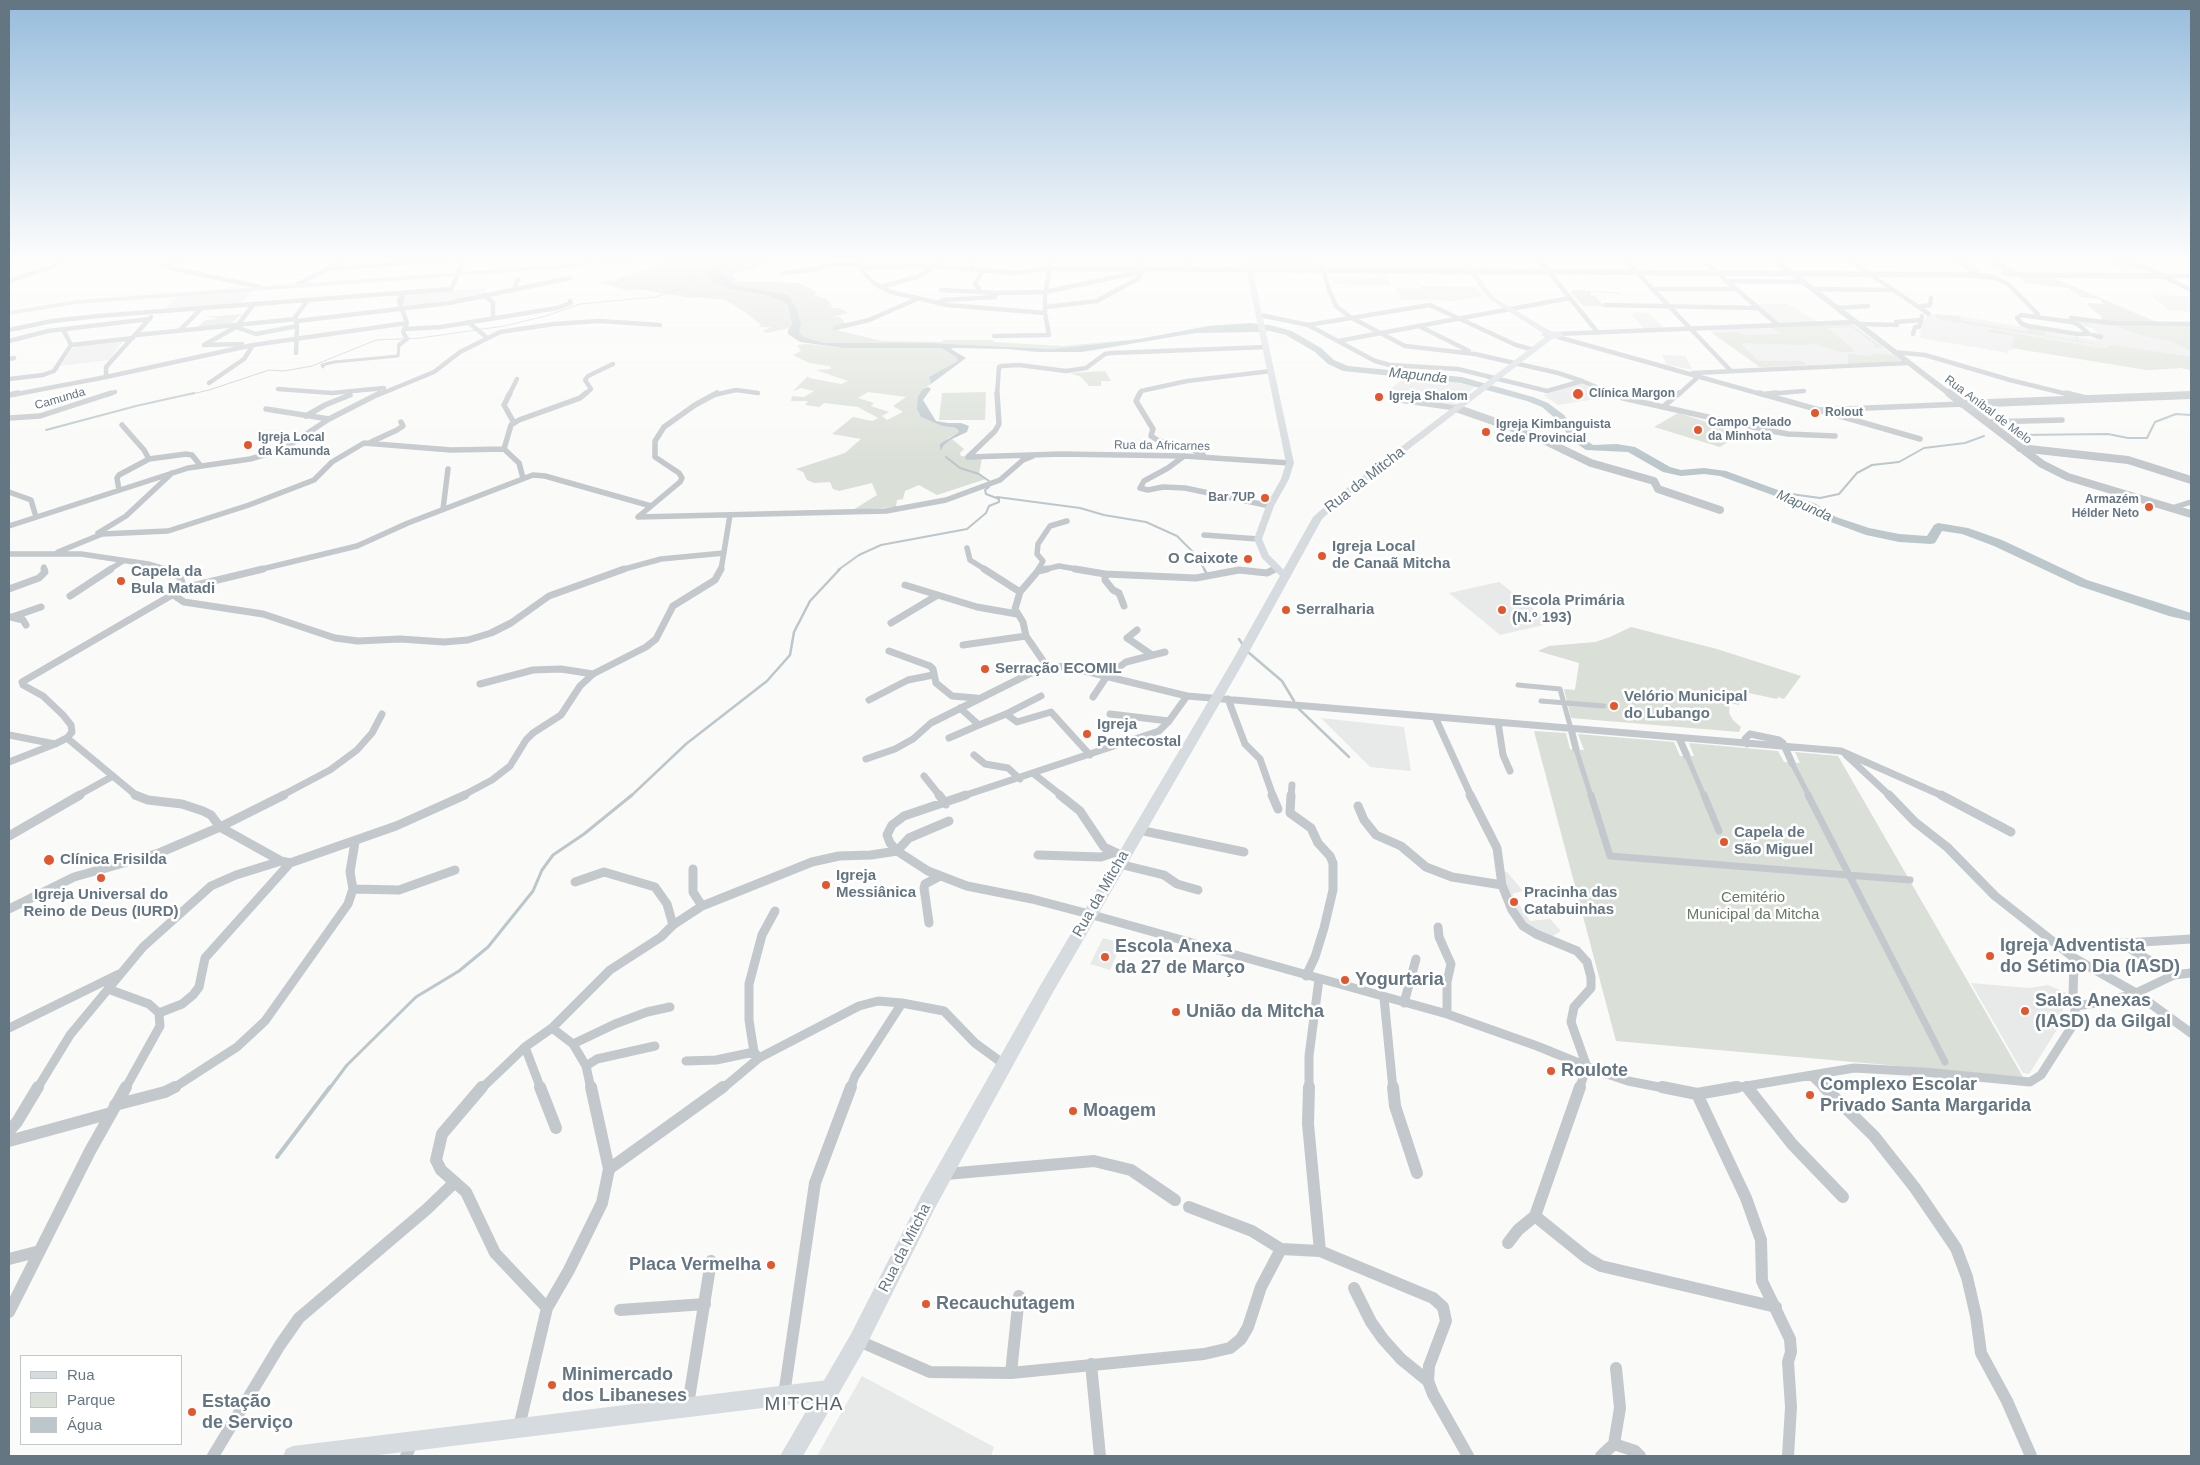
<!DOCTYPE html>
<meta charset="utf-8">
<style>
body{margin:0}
#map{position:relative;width:2200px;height:1465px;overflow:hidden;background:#fafaf8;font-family:Helvetica,sans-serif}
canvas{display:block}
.frame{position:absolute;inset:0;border:10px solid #657683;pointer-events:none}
.legend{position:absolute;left:20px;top:1355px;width:162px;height:90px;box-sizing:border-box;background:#fff;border:1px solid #c1c8cd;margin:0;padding:6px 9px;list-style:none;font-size:15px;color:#657683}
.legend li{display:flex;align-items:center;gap:10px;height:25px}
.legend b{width:25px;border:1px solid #c1c8cd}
</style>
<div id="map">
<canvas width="2200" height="1465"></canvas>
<div class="frame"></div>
<ul class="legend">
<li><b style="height:6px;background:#d6dbdf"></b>Rua</li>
<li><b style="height:14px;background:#dadfd7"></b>Parque</li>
<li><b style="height:14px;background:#bbc7cb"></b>Água</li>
</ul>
</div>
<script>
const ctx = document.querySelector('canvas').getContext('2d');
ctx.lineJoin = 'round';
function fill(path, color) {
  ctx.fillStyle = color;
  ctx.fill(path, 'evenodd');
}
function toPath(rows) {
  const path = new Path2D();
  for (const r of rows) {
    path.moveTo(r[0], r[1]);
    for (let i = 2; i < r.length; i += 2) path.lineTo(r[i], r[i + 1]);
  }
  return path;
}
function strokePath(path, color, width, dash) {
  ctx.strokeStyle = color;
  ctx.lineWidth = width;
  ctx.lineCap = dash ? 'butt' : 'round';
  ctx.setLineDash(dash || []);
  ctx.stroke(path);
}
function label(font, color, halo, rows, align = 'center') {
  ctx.font = font + ' Helvetica,sans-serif';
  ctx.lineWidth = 5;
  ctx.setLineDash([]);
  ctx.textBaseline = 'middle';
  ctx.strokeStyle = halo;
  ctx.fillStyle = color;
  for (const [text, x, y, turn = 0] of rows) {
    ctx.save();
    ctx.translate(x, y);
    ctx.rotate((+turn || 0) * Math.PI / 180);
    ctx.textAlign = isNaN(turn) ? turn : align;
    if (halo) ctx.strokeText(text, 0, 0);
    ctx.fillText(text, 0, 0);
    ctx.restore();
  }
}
fill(toPath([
 [1251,258,1316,259,1319,269,1253,268],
 [1375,272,1384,272,1391,285,1380,286,1335,284,1332,277,1377,278],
 [1421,286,1477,287,1483,296,1454,301,1402,300,1395,288,1421,289],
 [487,288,484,295,401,307,406,294],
 [252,291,240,304,163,310,178,296],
 [2151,295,2191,296,2191,312,2168,310],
 [1757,304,1788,304,1818,322,1778,323],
 [1634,312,1649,313,1664,328,1644,329,1631,314,1636,314],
 [1925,314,1960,316,2095,340,2100,335,2086,323,2191,328,2191,370,2181,368,2147,370,2012,348,2013,351,2008,350,2008,353,1920,338,1922,319,1926,319],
 [1850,323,1901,361,1760,367,1707,329],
 [123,341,109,360,61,366,74,346],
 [1662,355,1685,356,1693,370,1667,365],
 [1406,377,1454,382,1475,387,1451,406,1389,390],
 [1580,383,1614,396,1558,405,1543,395],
 [1499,582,1552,623,1500,635,1449,593],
 [1321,718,1404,727,1411,771,1370,767],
 [1503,871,1507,872,1523,891,1512,894,1530,921,1550,919,1561,931,1551,937,1525,924,1514,910],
 [1103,938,1122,943,1110,970,1090,964],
 [1971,983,2029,988,2048,985,2067,993,2058,1028,2029,1074,2023,1073],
 [862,1376,994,1447,991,1456,817,1456]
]), '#e8e9e9');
fill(toPath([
 [699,258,691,262,714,258,709,263,731,289,765,295,783,301,788,306,792,324,789,328,767,333,762,331,771,327,760,327,761,325,745,312,725,300,696,297,690,298,637,289,630,291,599,282,618,281,616,280,624,276,667,264,663,260],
 [729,258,799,258,757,266,757,268,740,271,732,275,738,281,800,283,816,292,815,296,827,299,833,308,840,308,848,313,832,317,840,317,846,324,832,329,882,341,943,342,943,340,993,340,993,342,1062,346,1139,339,1053,349,931,343,826,343,803,337,798,332,788,295,737,285,718,271,721,264],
 [2117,258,2122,259,2143,270,2120,269,2099,259],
 [2024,276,2051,277,2157,322,2105,322,2101,320,2101,316,2088,306,2088,303,2104,304,2099,299,2081,297,2069,288,2026,283,2022,279],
 [1574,290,1617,292,1620,294,1591,292,1591,296,1595,296,1604,306,1583,306,1570,291],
 [242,314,230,324,197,327,204,321,219,318,204,317],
 [1934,314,1960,316,1961,320,2022,331,2027,331,2028,328,2046,332,2046,335,2075,340,2075,336,2078,337,2078,340,2104,346,1943,320,1937,318],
 [2063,318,2103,324,2186,325,2191,328,2191,351,2170,341,2140,335,2116,326,2087,323,2092,328,2088,327,2081,323],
 [1850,323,1884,348,1873,347,1875,345,1853,328,1847,327,1828,328,1853,349,1854,352,1841,352,1817,345,1819,344,1817,343,1805,345,1740,343,1758,361,1801,361,1807,365,1760,367,1712,333,1738,332,1743,335,1781,334,1771,327],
 [1989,329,2100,348,2108,348,2109,347,2108,345,2112,345,2191,357,2191,370,2181,368,2147,370,2012,348,2014,336,1988,332],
 [807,344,843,348,941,348,956,357,958,361,930,377,931,384,923,389,918,409,921,417,942,426,956,428,959,432,948,438,944,445,952,439,964,449,960,453,961,456,982,458,979,474,986,479,937,495,919,485,905,491,903,499,897,500,896,507,853,510,877,495,872,483,839,491,833,489,830,482,814,483,807,480,803,472,796,469,845,453,861,439,832,434,853,417,872,421,878,418,858,407,824,403,819,407,805,405,808,401,791,401,792,396,804,397,814,391,801,388,793,391,808,376,809,378,841,384,848,381,816,370,831,369,830,366,809,363,793,355,801,351,797,345],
 [868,392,906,397,893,406,903,412,887,420,882,416,889,412,871,406,874,403,858,398],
 [1848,354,1870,356,1875,354,1894,355,1901,361,1848,364],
 [1105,371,1111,381,1101,381,1101,386,1089,386,1081,377,1070,373],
 [986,392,985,420,939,420,942,393],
 [1678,413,1743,433,1720,447,1654,427],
 [1631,627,1717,649,1801,676,1784,699,1778,697,1777,699,1739,691,1739,705,1730,703,1729,713,1733,720,1741,727,1739,732,1571,718,1564,689,1575,690,1579,663,1538,651,1549,646,1595,642,1610,637],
 [1534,731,1566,733,1570,749,1584,750,1578,734,1674,742,1680,756,1694,756,1689,743,1778,751,1784,762,1800,763,1795,752,1838,756,2023,1077,1616,1041]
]), '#dadfd7');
fill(toPath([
 [713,258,729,258,721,264,718,271,737,285,788,295,797,310,801,324,799,332,803,337,826,343,931,343,1053,349,1139,339,1208,326,1251,323,1258,324,1260,332,1196,333,1082,352,1038,352,1007,349,952,348,951,349,966,358,931,384,929,377,958,361,956,357,941,348,843,348,800,342,788,334,788,330,792,324,788,306,783,301,765,295,731,289,711,281,707,270],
 [928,387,931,389,923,400,936,421,948,423,961,423,969,426,967,432,952,439,944,445,940,451,940,444,959,432,956,428,942,426,921,417,917,409,918,397,923,389]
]), '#bbc7cb');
strokePath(toPath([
 [188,395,209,390,269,370,284,371,312,366,376,340,420,338,504,326,546,316,580,304,655,297,680,289,693,279,693,274,700,269,712,266]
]), '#bbc7cb', 1);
strokePath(toPath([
 [46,430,136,406,194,393],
 [2020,435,2108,434,2128,438,2147,438,2155,422,2176,414,2191,415],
 [946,457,960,468,979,474,989,481],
 [1769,491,1820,498,1839,494,1857,473,1872,465,1899,462,1924,448,1965,443,1984,436],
 [997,497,1080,508,1104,515,1146,522,1177,536,1194,553,1205,570],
 [838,570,859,555,881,545,967,529,986,513,989,506,999,502,999,499,986,494,985,490,989,487]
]), '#bbc7cb', 2);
strokePath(toPath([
 [1204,569,1207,574],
 [1239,639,1243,645],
 [1248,652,1282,681,1294,701],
 [1299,709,1349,757],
 [631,796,686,744,767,681,790,655,794,632,810,601,840,569]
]), '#bbc7cb', 2.5);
strokePath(toPath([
 [329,1089,347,1065,416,997,459,971,488,947,533,891,542,870,553,855,584,834,632,795]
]), '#bbc7cb', 3);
strokePath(toPath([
 [277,1157,330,1087]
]), '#bbc7cb', 4);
fill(toPath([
 [1245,324,1270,325,1292,331,1321,348,1334,360,1348,366,1462,377,1533,397,1548,403,1564,415,1581,437,1593,445,1617,444,1635,447,1670,467,1681,470,1704,468,1726,471,1816,504,1836,517,1869,528,1899,534,1927,536,1934,525,1938,523,1968,528,2002,540,2087,580,2191,613,2191,621,2169,616,2079,586,1994,546,1962,534,1942,531,1935,543,1931,544,1899,542,1866,535,1828,521,1808,508,1720,476,1704,474,1681,476,1663,472,1628,452,1586,450,1573,441,1556,419,1542,407,1527,401,1461,383,1343,371,1328,364,1315,352,1286,335,1270,331,1242,329,1242,325,1245,324]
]), '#bbc7cb');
strokePath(toPath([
 [401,307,404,294,409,293],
 [323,367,322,365,334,362,398,356,399,345]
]), '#c3c8cc', 3);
strokePath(toPath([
 [1518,685,1560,689,1571,729],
 [1541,701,1604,706],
 [1576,749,1591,796],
 [1687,756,1704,796],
 [1792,763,1809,796]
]), '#c3c8cc', 5);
strokePath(toPath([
 [1591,795,1610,856,1910,880],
 [1704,795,1719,831],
 [1808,795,1945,1062]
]), '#c3c8cc', 7);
strokePath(toPath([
 [187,258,162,266,260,287],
 [585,258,585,263],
 [860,258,860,267,868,277,874,283,891,292,947,305,1045,313],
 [972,258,973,269],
 [1538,258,1598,333],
 [1623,258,1731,371],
 [1700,258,1778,325],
 [1846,258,1929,314],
 [2179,258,2191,264],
 [860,267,934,266,1016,273,1050,268,1189,269],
 [327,269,467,258],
 [983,271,975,283,976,285,981,292,996,293],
 [783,273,810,270,832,264,861,264],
 [2162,276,2191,290],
 [2164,276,2191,276],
 [1992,277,2007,283,2038,314,2034,316],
 [9,281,51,267,68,258],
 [1727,281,1803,282],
 [298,284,350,258],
 [880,287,917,277,934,266,940,260,937,258],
 [1652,289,1736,289],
 [1813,289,1892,290],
 [514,290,518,279],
 [941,290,981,292],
 [484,296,493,302,493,317],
 [937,303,944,300,995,297,996,293,1045,292,1140,272],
 [1605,305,1758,308],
 [1045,307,1097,301,1139,278,1142,271,1139,266,1142,258],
 [1919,307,1930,305,1931,298],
 [1837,308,1868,306],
 [1260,315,1308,325,1375,361,1390,365,1458,369,1547,391,1582,381,1558,373,1475,354,1405,346,1350,317,1336,306,1329,290,1320,258],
 [2021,315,2072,322,2079,325,2089,334,2077,334,2028,326,2022,324,2017,318,2021,315],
 [2071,318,2112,323,2191,324],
 [297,321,449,303,570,278],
 [468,322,486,337],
 [1858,324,1897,325,1896,322,1920,320],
 [1308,325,1430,305,1516,345,1534,350],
 [1419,326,1469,351],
 [236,327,256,334,297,326],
 [835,328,869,320,917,299],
 [63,329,71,345],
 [181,329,202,308],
 [404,329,441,327,557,308,571,303,570,301],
 [9,330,52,321,98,316,451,289,458,274],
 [1558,334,1854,322],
 [1913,334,1915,327,1919,327,1922,316],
 [136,335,296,319],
 [2093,335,2101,337],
 [994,336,1049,335,1045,313,1045,297,1051,258],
 [1558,337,1764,395],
 [9,341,48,331,150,319],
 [1338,341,1570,298],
 [242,344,204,345,236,327,254,304],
 [71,345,133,338],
 [399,345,407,339,403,332,407,323,399,301,402,293],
 [1894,352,1925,355,2010,380,2071,395],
 [296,353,297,326,295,317,308,300],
 [9,359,14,358],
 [1693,373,1908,363],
 [106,377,106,367,151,317],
 [9,379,43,375,54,371,71,345],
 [1582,381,1615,395],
 [209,383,244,359,253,345],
 [278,389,332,393,384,388],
 [1767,394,1804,391],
 [12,395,106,377,253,345,407,323],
 [107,395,115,392],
 [378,395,434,372,460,352,500,332,554,324,599,321,660,325],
 [509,395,517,379],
 [584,395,591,389,585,380,588,376,613,364],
 [714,395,736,390,758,393],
 [997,395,999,367,1002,366,1019,365,1066,371,1086,368,1105,354,1111,353,1267,347],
 [1139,395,1141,391,1187,381,1271,371],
 [1678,395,1698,377]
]), '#c3c8cc', 4.5);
strokePath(toPath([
 [510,393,504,405,514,423],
 [717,393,695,405,664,427,655,441,655,457,679,473,682,478,680,482,638,517,886,511,946,500,1000,480,1023,460,1033,456],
 [1140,393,1136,401,1153,429,1151,436,1159,441,1192,449,1203,455],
 [1612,393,1623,398,1766,430,1788,434,1835,436],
 [1759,393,1819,410],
 [2066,393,2086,398],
 [1767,394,1776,393],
 [9,395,18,393],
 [1392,399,1456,408],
 [1663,407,1679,393],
 [266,409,329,419],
 [306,416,325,405,350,395],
 [9,418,40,416,111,393],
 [1986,422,2062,420],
 [122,425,144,450,149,459],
 [1920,439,1819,410,1963,404],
 [371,442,397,430,403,426,401,422],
 [1184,456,1168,468,1144,481,1140,488,1148,490,1163,487,1185,488,1270,506],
 [968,457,995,431,999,424,997,393],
 [968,457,1061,454,1184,456,1290,463],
 [523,478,519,463,504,449,511,425,519,420,580,398,586,393],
 [119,490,117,478,119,475,149,459,186,454,192,455,200,465],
 [9,492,31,500,36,517],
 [2172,508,2191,502],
 [443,509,448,469],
 [9,526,188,468,250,459,282,450,329,419,380,393],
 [98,533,126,516,172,473],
 [1204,535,1258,539],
 [967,548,970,560,986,570],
 [58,552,102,534,168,531,249,505,314,480,332,462,364,443,451,450,504,449],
 [9,554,81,554,148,564,168,570],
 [44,567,45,570],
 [109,570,123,561],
 [258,570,357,546,408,523,533,475,545,476,651,506],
 [621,570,661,559,724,553],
 [721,570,730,515],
 [1038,570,1043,561,1037,554,1038,544,1050,526,1067,521],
 [1042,570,1059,566,1082,570],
 [1273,570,1277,568]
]), '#c3c8cc', 5.5);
strokePath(toPath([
 [164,569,180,577,184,588],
 [984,569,1020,592],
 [1047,569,1038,571,1020,592,1015,609,1023,622,1026,636,1048,668],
 [1075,569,1105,574,1196,578,1239,570,1267,573,1275,569],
 [1038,571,1039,569],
 [1105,574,1105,580,1113,590,1119,593,1124,606],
 [905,585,977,607,1017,614],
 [9,589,39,578,45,572,44,569],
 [172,594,184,602,263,614,335,638,358,641,400,639,444,642,468,640,491,633,511,623,549,596,624,569],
 [70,596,111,569],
 [11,617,23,620,26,625],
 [12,617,41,607],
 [891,623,936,596],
 [1137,630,1127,638,1152,655],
 [963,645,1026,636],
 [889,651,930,666,933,669,936,683,952,696,976,698],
 [480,684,533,670,561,669,593,674],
 [1093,697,1107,676,1126,662,1165,652],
 [1228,699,1245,744,1260,759,1273,796],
 [869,700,908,680,933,675],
 [960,708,979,725,1006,714,1017,722,1051,712,1090,755],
 [1006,714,1041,696],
 [1110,714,1169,721],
 [1435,717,1471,796],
 [1498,722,1503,755,1510,771],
 [1571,729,1576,749],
 [9,735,55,744],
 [67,738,137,796],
 [949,738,979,725],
 [1679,738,1687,756],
 [1747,744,1745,739,1750,734,1779,740,1783,743,1792,763],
 [974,755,985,764,1008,768,1020,779],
 [1846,755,1890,796],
 [866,759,895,749,913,739,931,723,1031,673,1064,666,1187,696,1841,751,1943,796],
 [9,762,55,744,67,738,72,732,71,725,63,715,43,696,23,685,22,682,184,588,263,569],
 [1034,774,1062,796],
 [924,776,940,796],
 [77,796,113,776],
 [281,796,330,770,357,750,372,733,382,714],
 [462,796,492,780,510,766,526,740,533,733,561,715,580,686,593,674,646,647,656,639,673,606,715,580,721,569],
 [963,796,1159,731,1169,721,1187,696],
 [1291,796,1292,785]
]), '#c3c8cc', 7);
strokePath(toPath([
 [135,795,148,800,182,804,203,811,211,815,220,827,281,861,290,863,396,826,465,795],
 [939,795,946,804],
 [966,795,904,816,892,825,887,835,890,843,897,851,928,871,967,886,1032,899,1089,914,1447,1014,1537,1046,1601,1072,1628,1081,1669,1089],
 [1060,795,1080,811,1104,847,1123,856],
 [1272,795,1278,809],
 [1291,795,1290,813,1311,828,1318,843,1330,856,1333,863,1333,890,1324,928,1315,957,1306,976],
 [1470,795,1497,848,1502,885,1512,910,1523,926,1536,934,1577,951,1587,962,1591,977,1591,988,1574,1007,1571,1022,1587,1067,1579,1089],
 [1889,795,1915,822,1947,847,1995,896,2074,958,2136,993,2191,1033],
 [1941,795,2011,832],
 [1358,806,1364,820,1376,835,1401,846,1426,867,1452,877,1502,885],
 [1139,830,1244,852],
 [9,836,80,795],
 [1038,855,1101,857,1113,853],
 [1119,864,1164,875,1177,884,1198,890],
 [693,869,693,892,702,906],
 [575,882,604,872,655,887,667,904,673,925],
 [353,889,399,890,455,870],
 [9,909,74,877,159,853,220,827,284,795],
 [929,923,924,888,925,884,940,876],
 [1438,927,1439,937,1451,964,1447,982,1447,1014],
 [2122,944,2174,975],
 [2065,950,2092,945,2191,939],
 [108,989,149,1004,159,1013,160,1026,125,1089],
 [1384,998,1393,1089],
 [1404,1003,1416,959],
 [2076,1006,2109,1001,2136,993,2174,975,2191,973],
 [159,1013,182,1004,193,995,199,987,205,958,290,863],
 [9,1028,119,974],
 [552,1028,573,1044,586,1066,591,1089],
 [573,1044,615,1024,647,1012,670,1007],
 [525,1047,541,1089],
 [759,1058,754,1052,749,1020,749,984,762,935,775,911],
 [686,1061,716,1060,754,1052],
 [586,1066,597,1059,655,1046],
 [1812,1076,1825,1089],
 [1747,1087,1748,1089],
 [37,1089,70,1035,143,947,211,886,236,875,281,861],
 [172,1089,237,1047,265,1021,348,904,353,889,350,872,355,842],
 [481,1089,525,1047,552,1028,610,970,661,937,673,925,702,906,812,862,839,856,871,855,897,851,909,838,949,821],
 [722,1089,759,1058,859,1006,878,1001,902,1003,944,1011,975,1043,1005,1065],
 [850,1089,855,1076,902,1003],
 [1309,1089,1309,1056,1319,979],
 [1729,1089,1854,1068,1924,1072,2030,1082,2041,1075,2071,1028,2076,1006,2073,996,2074,958]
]), '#c3c8cc', 9);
strokePath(toPath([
 [482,1087,442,1134,436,1160,441,1170,466,1192,495,1253,547,1308],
 [540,1087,556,1128],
 [1309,1087,1308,1124,1320,1251],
 [1393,1087,1395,1106,1417,1173],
 [1662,1087,1697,1094,1737,1087],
 [1747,1087,1792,1144,1843,1197],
 [1824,1087,1874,1136,1915,1188,1956,1248,1967,1277,1976,1316,1981,1353,2007,1401,2031,1456],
 [1697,1094,1746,1198,1761,1240,1762,1281,1790,1339,1791,1352,1788,1362,1791,1407,1788,1456],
 [115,1105,165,1092,175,1087],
 [9,1131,17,1122,38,1087],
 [9,1141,111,1113],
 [609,1169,723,1087],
 [946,1174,1094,1161,1131,1170,1175,1200],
 [1189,1207,1252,1231,1281,1249],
 [1535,1216,1587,1258,1601,1266,1776,1307],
 [1508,1243,1518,1230,1535,1216,1580,1087],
 [9,1259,40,1251],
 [1354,1288,1371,1322,1383,1339,1401,1359,1428,1381],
 [620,1310,705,1304],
 [9,1312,90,1151,126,1087],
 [859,1341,930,1372,1011,1373,1204,1354,1230,1348,1241,1339,1248,1327,1261,1287,1281,1249,1320,1251,1433,1298,1443,1307,1446,1321,1429,1366,1428,1381,1433,1394,1468,1456],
 [1091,1364,1100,1456],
 [1011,1373,1019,1296],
 [784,1395,815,1183,851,1087],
 [688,1405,711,1261],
 [519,1427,547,1308,569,1270,602,1203,609,1169,591,1087],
 [1614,1444,1620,1408,1616,1368],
 [213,1456,280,1345,299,1318,427,1209,455,1182],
 [406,1456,412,1443],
 [1601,1456,1614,1444,1635,1451,1640,1456]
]), '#c3c8cc', 12);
strokePath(toPath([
 [1189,258,1189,269,1971,275,1992,277],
 [1772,258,1951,395],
 [1952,258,1976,272,1975,274],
 [1988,258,2014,273],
 [2123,258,2159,274],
 [2004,273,2025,275,2162,276],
 [458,274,466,258]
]), '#c3c8cc', 5.5);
strokePath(toPath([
 [1949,393,2042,464,2068,477,2191,514],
 [1963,404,2191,395],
 [1456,408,1533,435,1591,463,1654,481,1658,489,1720,510],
 [2020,448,2128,460,2191,480]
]), '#c3c8cc', 8);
fill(toPath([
 [1244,258,1250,258,1294,463,1289,479,1274,506,1262,539,1269,555,1291,577,1286,580,1283,579,1262,558,1254,539,1266,506,1281,479,1286,463,1244,258],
 [828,1380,835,1383,838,1390,835,1397,828,1400,371,1456,283,1456,286,1449,293,1446,828,1380]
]), '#d6dbdf');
fill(toPath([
 [653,258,679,258,676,260,77,304,9,315,9,311,77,300,653,258],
 [1461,258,1467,258,1486,287,1495,298,1550,331,1560,332,1564,336,1552,339,1345,498,1322,519,1243,663,1052,994,935,1208,865,1348,803,1456,780,1456,851,1334,921,1196,1040,986,1231,663,1313,517,1339,494,1545,337,1541,335,1543,333,1491,300,1481,289,1461,258],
 [2138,258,2191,258,2191,260,2141,260,2138,258]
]), '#d6dbdf');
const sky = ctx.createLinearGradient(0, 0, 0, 463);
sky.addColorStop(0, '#96bcdc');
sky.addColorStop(0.56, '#fdfdfc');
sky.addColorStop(1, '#fdfdfc00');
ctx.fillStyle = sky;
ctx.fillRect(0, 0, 2200, 463);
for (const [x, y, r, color] of [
 [1578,394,6,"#e4572e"],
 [1379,397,5,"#e4572e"],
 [1815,413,5,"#e4572e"],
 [1698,430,5,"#e4572e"],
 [1486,432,5,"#e4572e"],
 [248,445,5,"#e4572e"],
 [1265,498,5,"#e4572e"],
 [2149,507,5,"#e4572e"],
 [1322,556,5,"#e4572e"],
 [1248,559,5,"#e4572e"],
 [121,581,5,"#e4572e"],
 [1286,610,5,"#e4572e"],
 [1502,610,5,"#e4572e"],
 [985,669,5,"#e4572e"],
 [1614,706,5,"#e4572e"],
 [1087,734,5,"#e4572e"],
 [1724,842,5,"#e4572e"],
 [49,860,6,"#e4572e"],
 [101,878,5,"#e4572e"],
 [826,885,5,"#e4572e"],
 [1514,902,5,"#e4572e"],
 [1990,956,5,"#e4572e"],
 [1105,957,5,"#e4572e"],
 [1345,980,5,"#e4572e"],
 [2025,1011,5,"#e4572e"],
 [1176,1012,5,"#e4572e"],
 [1551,1071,5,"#e4572e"],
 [1810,1095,5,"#e4572e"],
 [1073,1111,5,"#e4572e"],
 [771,1265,5,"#e4572e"],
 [926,1304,5,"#e4572e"],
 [552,1385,5,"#e4572e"],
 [192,1412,5,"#e4572e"]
]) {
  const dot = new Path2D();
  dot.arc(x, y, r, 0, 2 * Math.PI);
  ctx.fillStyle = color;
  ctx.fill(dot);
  strokePath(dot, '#fff', 2);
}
label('bold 12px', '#657683', '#fff', [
 ["Clínica Margon",1589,394],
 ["Igreja Shalom",1389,397],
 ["Rolout",1825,413],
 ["Campo Pelado",1708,423],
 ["da Minhota",1708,437],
 ["Igreja Kimbanguista",1496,425],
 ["Cede Provincial",1496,439],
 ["Igreja Local",258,438],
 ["da Kamunda",258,452],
 ["Bar 7UP",1255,498,"right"],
 ["Armazém",2139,500,"right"],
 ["Hélder Neto",2139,514,"right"]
], 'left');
label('12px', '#657683', '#fff', [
 ["Camunda",60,399,-16],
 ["Rua Aníbal de Melo",1988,410,37],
 ["Rua da Africarnes",1162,446,1]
]);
label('italic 14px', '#60757c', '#fff', [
 ["Mapunda",1418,376,6],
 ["Mapunda",1804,506,24]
]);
label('15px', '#657683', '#fff', [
 ["Rua da Mitcha",1365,480,-38],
 ["Rua da Mitcha",1101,894,-60],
 ["Rua da Mitcha",905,1248,-63]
]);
label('bold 15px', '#657683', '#fff', [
 ["Igreja Local",1332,547],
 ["de Canaã Mitcha",1332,564],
 ["O Caixote",1238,559,"right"],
 ["Capela da",131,572],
 ["Bula Matadi",131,589],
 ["Escola Primária",1512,601],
 ["(N.º 193)",1512,618],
 ["Serralharia",1296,610],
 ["Serração ECOMIL",995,669],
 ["Velório Municipal",1624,697],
 ["do Lubango",1624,714],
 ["Igreja",1097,725],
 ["Pentecostal",1097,742],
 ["Capela de",1734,833],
 ["São Miguel",1734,850],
 ["Clínica Frisilda",60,860],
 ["Igreja",836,876],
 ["Messiânica",836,893],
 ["Pracinha das",1524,893],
 ["Catabuinhas",1524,910],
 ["Igreja Universal do",101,895,"center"],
 ["Reino de Deus (IURD)",101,912,"center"]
], 'left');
label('15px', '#687a64', '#fff', [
 ["Cemitério",1753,898],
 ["Municipal da Mitcha",1753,915]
]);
label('bold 18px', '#657683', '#fff', [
 ["Igreja Adventista",2000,946],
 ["do Sétimo Dia (IASD)",2000,967],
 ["Escola Anexa",1115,947],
 ["da 27 de Março",1115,968],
 ["Yogurtaria",1355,980],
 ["Salas Anexas",2035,1001],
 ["(IASD) da Gilgal",2035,1022],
 ["União da Mitcha",1186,1012],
 ["Roulote",1561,1071],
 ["Complexo Escolar",1820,1085],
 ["Privado Santa Margarida",1820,1106],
 ["Moagem",1083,1111],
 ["Placa Vermelha",761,1265,"right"],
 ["Recauchutagem",936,1304],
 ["Minimercado",562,1375],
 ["dos Libaneses",562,1396],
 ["Estação",202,1402],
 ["de Serviço",202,1423]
], 'left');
ctx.letterSpacing = '1px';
label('19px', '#57646e', '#fff', [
 ["MITCHA",804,1405]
]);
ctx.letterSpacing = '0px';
</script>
